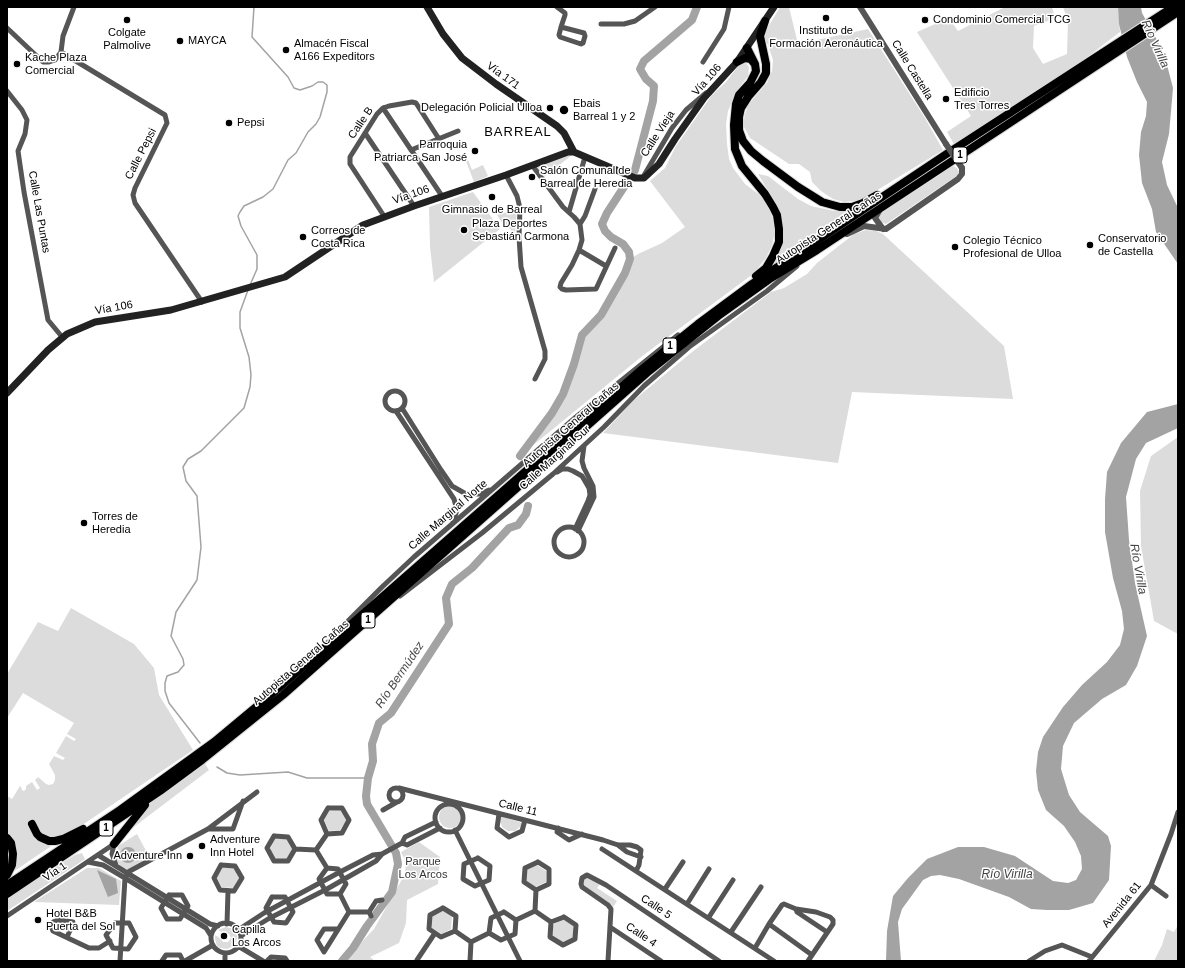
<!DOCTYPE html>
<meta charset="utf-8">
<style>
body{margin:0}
#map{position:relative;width:1185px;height:968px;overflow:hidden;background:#fff;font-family:Arial,sans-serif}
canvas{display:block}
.frame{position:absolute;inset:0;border:8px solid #000;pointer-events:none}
</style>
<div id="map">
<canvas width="1185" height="968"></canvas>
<div class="frame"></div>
</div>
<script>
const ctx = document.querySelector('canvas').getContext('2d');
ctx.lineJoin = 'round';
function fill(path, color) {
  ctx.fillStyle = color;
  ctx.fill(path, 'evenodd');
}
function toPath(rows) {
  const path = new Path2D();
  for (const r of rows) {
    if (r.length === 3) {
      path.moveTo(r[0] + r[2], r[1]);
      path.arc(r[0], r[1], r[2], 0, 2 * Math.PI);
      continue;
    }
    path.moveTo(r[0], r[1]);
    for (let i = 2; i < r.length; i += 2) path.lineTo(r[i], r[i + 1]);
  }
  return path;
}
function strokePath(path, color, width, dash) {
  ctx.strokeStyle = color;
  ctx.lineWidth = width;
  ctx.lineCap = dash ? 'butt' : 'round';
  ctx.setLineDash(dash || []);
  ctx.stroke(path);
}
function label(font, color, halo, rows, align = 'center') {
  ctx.font = font + ' Arial,sans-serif';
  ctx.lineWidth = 3;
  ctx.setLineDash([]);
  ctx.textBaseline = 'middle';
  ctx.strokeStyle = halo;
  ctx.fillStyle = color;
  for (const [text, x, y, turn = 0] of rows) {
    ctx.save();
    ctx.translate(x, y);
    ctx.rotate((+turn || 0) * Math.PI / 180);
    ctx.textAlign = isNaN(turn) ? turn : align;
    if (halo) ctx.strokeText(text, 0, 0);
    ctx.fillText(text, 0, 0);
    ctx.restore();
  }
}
fill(toPath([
 [780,7,789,7,798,44,868,29,925,118,943,150,861,200,844,202,833,199,821,191,812,182,810,172,799,164,789,164,750,138,744,127,744,118,748,105,767,83,772,71,773,60,768,45,764,40,764,34],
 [1005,7,1052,7,1055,18,1034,26,1033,48,1043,64,1067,54,1068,21,1063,7,1118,7,1120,32,1074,67,954,144,947,132,971,116,917,32,949,18,958,31],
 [746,63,749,67,748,76,736,92,728,111,726,124,727,144,729,159,733,168,745,184,761,196,771,213,774,225,774,236,772,245,766,258,753,274,641,357,520,456,552,413,563,394,574,364,582,335,601,315,625,273,630,259,638,254,662,243,685,227,650,181,665,168,676,146,712,95,726,82,739,65],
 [568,153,572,155,543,178,536,168],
 [466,155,472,170,483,165,488,176,474,182,464,156],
 [953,166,957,168,959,172,958,175,886,224,881,222,878,217,880,214],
 [758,174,768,176,798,199,811,206,834,211,853,210,844,221,829,224,814,235,797,251,769,270,781,250,783,242,783,227,777,205],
 [473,192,500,229,434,282,430,247,429,207],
 [517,209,516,220,515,234,507,226,505,227,497,215],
 [866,230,876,231,883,234,1004,346,1013,399,852,392,838,463,603,433,634,400,692,352,771,292,784,288,807,274,817,263,854,234],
 [1178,437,1178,634,1154,621,1141,546,1140,491,1151,456],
 [71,608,134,644,154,668,159,695,193,750,7,876,7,796,12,799,20,786,21,787,22,790,24,791,26,789,26,786,32,782,37,790,40,788,35,780,38,777,46,784,49,785,53,784,55,780,55,775,49,764,54,756,63,760,65,758,56,753,66,736,74,741,76,739,67,734,74,723,23,693,7,718,7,674,38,622,58,631],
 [204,762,209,770,122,836,155,798],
 [450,817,11],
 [340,810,346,820,340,830,329,831,324,820,329,811],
 [501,816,522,823,521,826,515,831,508,831,502,827,500,820],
 [137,834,150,858,131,869,127,869,122,868,118,863,116,856,118,846],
 [275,839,287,839,293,849,287,859,275,859,270,849],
 [419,842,440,857,438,884,407,900,406,923,399,943,370,957,375,961,346,961,357,947,374,929,405,874,406,862,401,852],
 [82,853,85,859,7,911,7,898,75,855],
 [537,865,546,871,546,882,535,887,526,881,527,869],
 [233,867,239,878,233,888,222,887,217,878,222,868],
 [87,868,99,868,121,881,119,905,34,902],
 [586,877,600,884,597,888,617,901,613,907,611,904,584,886,583,884,583,880],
 [443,911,452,916,451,929,442,934,432,928,432,916],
 [563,919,573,925,573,937,563,943,552,936,553,925],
 [1178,925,1178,961,1154,961,1162,945,1167,929,1174,932],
 [226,927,233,929,237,936,237,939,234,946,227,949,220,948,217,946,215,939,215,935,220,938,223,942,228,942,231,938,229,934,223,933,218,930]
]), '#dcdcdc');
fill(toPath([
 [1118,7,1141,7,1142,13,1157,40,1166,61,1173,88,1169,134,1162,162,1167,185,1178,208,1178,264,1156,232,1152,209,1142,183,1139,155,1141,132,1146,116,1147,102,1137,82,1127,57,1119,24],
 [1178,404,1178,428,1146,443,1136,459,1126,497,1129,540,1135,583,1147,636,1137,666,1126,685,1102,699,1074,723,1063,746,1061,769,1069,795,1080,812,1108,836,1111,846,1109,880,1093,903,1069,910,1047,910,1031,909,1009,897,959,879,940,875,931,876,923,880,902,909,898,922,901,961,886,961,887,931,893,896,908,878,927,859,958,847,984,847,1015,856,1053,881,1068,883,1076,880,1082,869,1081,856,1075,842,1064,826,1046,810,1038,790,1036,771,1038,752,1043,737,1063,707,1082,685,1107,662,1120,645,1124,629,1122,611,1113,578,1105,532,1105,499,1107,472,1121,443,1147,412],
 [128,855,8],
 [97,870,116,879,118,893,108,897]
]), '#a3a3a3');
strokePath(toPath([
 [250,285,257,269,257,255,241,226,238,216,240,212,244,206,263,197,273,189,288,160,296,153,308,132,316,124,320,117,327,92,327,85,323,82,318,82,312,86,300,90,294,88,288,77,252,37,254,7],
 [200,743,169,703,165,691,165,683,167,676,178,672,184,665,183,659,171,636,176,612,197,580,201,547,197,496,186,481,183,467,188,459,201,451,244,408,250,387,251,375,249,357,240,328,240,312,248,290],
 [217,767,227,773,240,775,288,772,307,778,368,778]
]), '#a3a3a3', 1.5);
strokePath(toPath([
 [520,456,552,413,563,394,574,364,582,335,601,315,625,273,630,259,629,252,623,244,611,237,605,231,602,224,607,213,635,170,653,101,654,86,646,79,640,69,644,61,692,20,697,7],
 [342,961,353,948,367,926,392,892,398,864,396,853,367,804,366,796,368,778,373,761,372,744,379,723,391,713,449,624,446,598,452,584,472,568,509,528,518,525,526,514,528,506]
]), '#a3a3a3', 8);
const trunk = toPath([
 [765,21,760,36,766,64,766,73,761,82,748,97,741,108,739,117,739,130,743,141,751,151,763,161,798,187,822,202,840,207,852,207,863,203,877,195],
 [747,48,755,64,756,71,750,83,739,95,736,104,734,125,735,149,742,166,765,194,773,207,777,215,779,229,779,242,773,256,766,268,756,276],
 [737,62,745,58,751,59,754,63],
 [32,824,37,834,40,837,49,841,55,841,63,839,83,829],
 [114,844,145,805],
 [7,875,12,865,13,854,11,843,7,838],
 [7,885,120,810,214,742,274,692,641,370,698,324,752,284,945,155,1173,7],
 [7,894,160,791,202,760,283,695,649,371,718,316,771,278,817,250,1178,12]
]);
strokePath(trunk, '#dbdbdb', 10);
strokePath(toPath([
 [557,7,565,13,565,15,561,27,559,35,560,37,581,44,583,43,585,36,584,33,561,27],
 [601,24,624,24,635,21,655,7],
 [7,28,43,62,49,62,55,60,61,52],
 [61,52,165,115,167,123,135,188,133,195,135,203,202,302],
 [61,52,63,36,74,7],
 [703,62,724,29,729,7],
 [7,91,22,110,27,120,25,134,18,151,24,192,48,320,63,338],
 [383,108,442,196],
 [365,133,414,206],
 [411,150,458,131],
 [532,165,563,207,574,217,580,224,582,240,579,250,572,265,561,283,560,287,562,289,566,290,596,289,615,248],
 [506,175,517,196,520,208,519,237,521,267,545,351,545,359,535,379],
 [643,177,672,128,686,110,706,93],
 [569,212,585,157],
 [384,216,350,164,350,157,377,114,383,108,389,106,412,102,416,103,439,139],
 [580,224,585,216,595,189],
 [579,250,606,266],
 [395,401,10],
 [402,408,441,470,452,486,466,494,480,494,489,490],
 [396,411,454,499,457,510,453,522],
 [557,472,562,469,568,469,573,471,582,476,589,488,590,495,588,501,575,529],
 [569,542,15],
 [578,531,594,497,593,486,584,468,582,461,584,446],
 [400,596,482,533,553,474,604,427,644,386,689,347,767,291,797,266],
 [348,621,382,587,414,557,576,417,678,335],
 [396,795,7],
 [399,788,603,840,618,845,630,845,637,847,641,850,639,865,636,871],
 [449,818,14],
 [328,808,342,808,349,820,342,833,327,834,321,820,328,808],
 [383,810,397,802],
 [499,814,497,828,509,837,522,831,525,820],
 [558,828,557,832,569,840,582,834],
 [208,829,233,829,243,801],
 [455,830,520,961],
 [274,836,288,837,295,849,288,861,274,861,267,848,274,836],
 [402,843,407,845,440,828],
 [114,844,112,854,116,865],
 [618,845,627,852,641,857],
 [295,849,316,850,327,868],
 [602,849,774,961],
 [316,850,327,834],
 [98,855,210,924,218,926],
 [478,858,490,866,489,880,475,886,463,879,464,864,478,858],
 [88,862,103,865,125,878,206,928,211,936],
 [538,862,549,869,549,884,536,890,524,882,525,868,538,862],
 [221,865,235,866,242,878,234,891,220,890,214,878,221,865],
 [327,868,338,869,346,884,340,894,327,894,319,879,327,868],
 [1151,885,1166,896],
 [665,889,683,862],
 [169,895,182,895,188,906,180,919,167,919,161,908,169,895],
 [272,897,285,897,293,912,286,923,274,922,266,908,272,897],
 [687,904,709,869],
 [443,908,456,916,455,931,441,937,429,929,430,915,443,908],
 [796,909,784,904,782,905,769,924,812,955],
 [535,911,536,890],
 [349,912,369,912],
 [504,912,516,920,515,934,501,940,489,933,491,918,504,912],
 [7,916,114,844],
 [371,916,369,912,376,901,382,900],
 [564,917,576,925,575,939,563,945,550,937,551,922,564,917],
 [709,917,733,880],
 [516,920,535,911,551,922],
 [115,923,129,923,136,937,128,949,113,948,106,935,115,923],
 [226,938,15],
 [227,924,228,891],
 [610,927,661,961],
 [338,929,324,929,317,940,324,952,349,912,340,894],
 [238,930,264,913,340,872,373,855,382,854],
 [455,931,471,942,489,933],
 [731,932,761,887],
 [241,936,268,919,327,889,376,861,382,854,402,843,405,837,436,822],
 [67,937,73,924,73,922,58,920,53,922,51,926,53,931,89,948,99,948,110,941],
 [238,946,263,961],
 [755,948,769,924],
 [417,960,435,933],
 [120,961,125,878,128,872,208,829,257,792],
 [162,961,166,955,180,955,183,961],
 [185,961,213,945],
 [225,961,225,953],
 [267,961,271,957,285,958,287,961],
 [470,961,471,942],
 [608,961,611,909,608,905,582,887,581,884,582,878,587,875,606,885,719,961],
 [808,961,833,924,833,920,830,917,816,912,796,909,797,912,827,932],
 [1029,961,1045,951,1062,945,1092,957],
 [1089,961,1151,885,1171,834,1178,812]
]), '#555', 5);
strokePath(toPath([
 [860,7,946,144],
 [879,211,875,218,883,229],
 [847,234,864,226,886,229,958,179,962,174,962,168]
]), '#555', 6);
strokePath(toPath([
 [427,7,443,34,462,58,496,84,557,126,564,133,574,152],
 [7,393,48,350,67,334,95,322,171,310,285,277,363,225,414,206,506,175,568,152,574,152,635,178,644,178,659,164,675,139,704,98,737,62,774,7]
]), '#222', 7);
strokePath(trunk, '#000', 8);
strokePath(toPath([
 [946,144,962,168]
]), '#555', 6);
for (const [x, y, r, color] of [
 [826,18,4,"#000"],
 [127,20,4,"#000"],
 [925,20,4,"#000"],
 [180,41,4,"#000"],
 [286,50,4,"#000"],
 [17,64,4,"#000"],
 [946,99,4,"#000"],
 [550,108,4,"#000"],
 [564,110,5,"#000"],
 [229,123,4,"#000"],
 [475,151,4,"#000"],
 [532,177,4,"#000"],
 [492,197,4,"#000"],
 [464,230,4,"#000"],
 [303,237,4,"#000"],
 [1090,245,4,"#000"],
 [955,247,4,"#000"],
 [84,523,4,"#000"],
 [202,846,4,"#000"],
 [190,856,4,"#000"],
 [38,920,4,"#000"],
 [224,936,4,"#000"]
]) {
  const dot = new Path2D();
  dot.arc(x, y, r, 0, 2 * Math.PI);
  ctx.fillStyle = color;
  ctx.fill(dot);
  strokePath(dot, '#fff', 1.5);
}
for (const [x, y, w] of [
 [960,155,14],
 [670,346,14],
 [368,620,14],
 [106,828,14]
]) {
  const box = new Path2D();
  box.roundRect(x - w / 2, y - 8, w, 16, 3);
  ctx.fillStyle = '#fff';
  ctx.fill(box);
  strokePath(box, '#000', 1);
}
label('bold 10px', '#000', null, [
 ["1",960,155],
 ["1",670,346],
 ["1",368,620],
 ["1",106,828]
]);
label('11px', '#000', '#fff', [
 ["Condominio Comercial TCG",933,20],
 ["Instituto de",826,31,"center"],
 ["Formación Aeronáutica",826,44,"center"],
 ["Colgate",127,33,"center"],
 ["Palmolive",127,46,"center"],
 ["MAYCA",188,41],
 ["Almacén Fiscal",294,44],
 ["A166 Expeditors",294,57],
 ["Kache Plaza",25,58],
 ["Comercial",25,71],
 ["Edificio",954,93],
 ["Tres Torres",954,106],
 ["Ebais",573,104],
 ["Barreal 1 y 2",573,117],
 ["Delegación Policial Ulloa",542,108,"right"],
 ["Pepsi",237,123],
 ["Parroquia",467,145,"right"],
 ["Patriarca San José",467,158,"right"],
 ["Salón Comunal de",540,171],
 ["Barreal de Heredia",540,184],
 ["Gimnasio de Barreal",492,210,"center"],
 ["Plaza Deportes",472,224],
 ["Sebastián Carmona",472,237],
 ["Correos de",311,231],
 ["Costa Rica",311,244],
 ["Conservatorio",1098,239],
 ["de Castella",1098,252],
 ["Colegio Técnico",963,241],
 ["Profesional de Ulloa",963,254],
 ["Torres de",92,517],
 ["Heredia",92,530],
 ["Adventure",210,840],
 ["Inn Hotel",210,853],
 ["Adventure Inn",182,856,"right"],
 ["Hotel B&B",46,914],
 ["Puerta del Sol",46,927],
 ["Capilla",232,930],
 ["Los Arcos",232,943]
], 'left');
label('11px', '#000', '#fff', [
 ["Calle Castella",912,70,58],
 ["Vía 171",503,76,36],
 ["Vía 106",707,80,-49],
 ["Calle B",361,123,-56],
 ["Calle Vieja",658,134,-57],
 ["Calle Pepsi",141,154,-63],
 ["Vía 106",411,195,-19],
 ["Calle Las Puntas",39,212,80],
 ["Autopista General Cañas",829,228,-33],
 ["Vía 106",114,308,-10],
 ["Autopista General Cañas",571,425,-41],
 ["Calle Marginal Sur",555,458,-42],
 ["Calle Marginal Norte",448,515,-41],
 ["Autopista General Cañas",301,663,-41],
 ["Calle 11",518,808,14],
 ["Vía 1",55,872,-34],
 ["Avenida 61",1122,905,-51],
 ["Calle 5",656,907,34],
 ["Calle 4",641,935,34]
]);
label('11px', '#333', '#fff', [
 ["Parque",423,862],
 ["Los Arcos",423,875]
]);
label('italic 12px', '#444', '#fff', [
 ["Río Virilla",1155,44,66],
 ["Río Virilla",1138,569,80],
 ["Río Bermúdez",400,675,-56],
 ["Río Virilla",1007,875]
]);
ctx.letterSpacing = '1px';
label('13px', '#000', '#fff', [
 ["BARREAL",518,132]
]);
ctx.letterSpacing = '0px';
</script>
